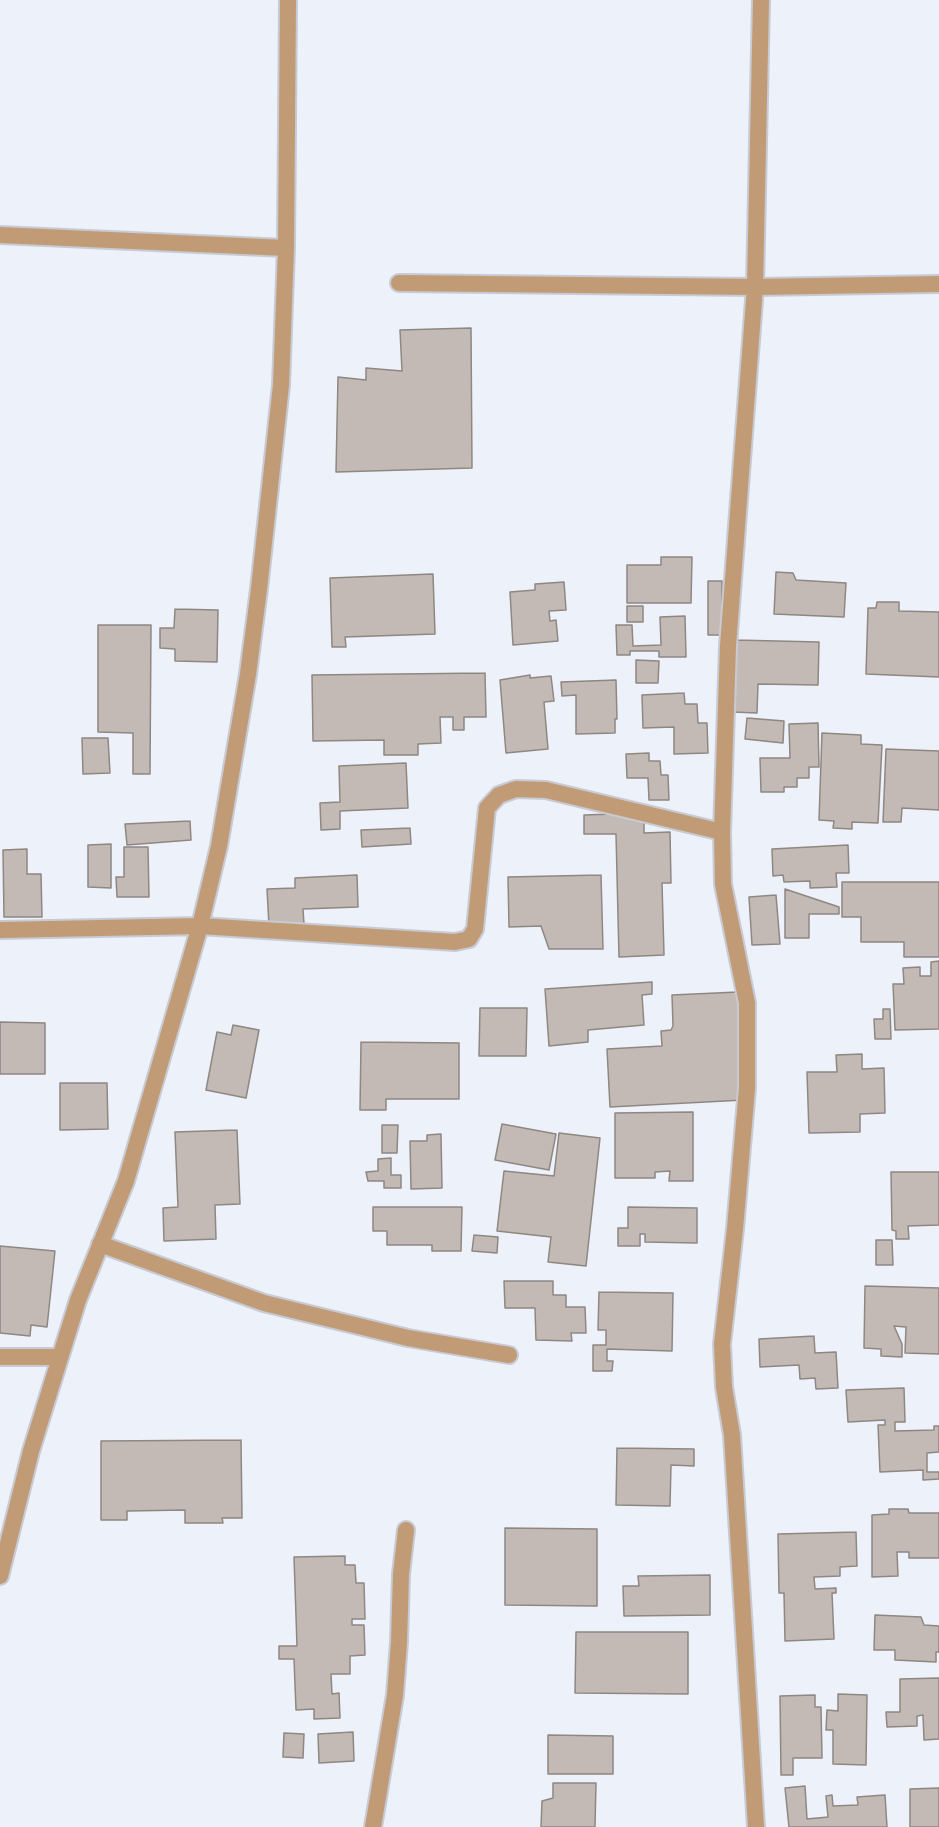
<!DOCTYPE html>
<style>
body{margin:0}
canvas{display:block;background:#edf1fa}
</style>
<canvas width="939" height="1827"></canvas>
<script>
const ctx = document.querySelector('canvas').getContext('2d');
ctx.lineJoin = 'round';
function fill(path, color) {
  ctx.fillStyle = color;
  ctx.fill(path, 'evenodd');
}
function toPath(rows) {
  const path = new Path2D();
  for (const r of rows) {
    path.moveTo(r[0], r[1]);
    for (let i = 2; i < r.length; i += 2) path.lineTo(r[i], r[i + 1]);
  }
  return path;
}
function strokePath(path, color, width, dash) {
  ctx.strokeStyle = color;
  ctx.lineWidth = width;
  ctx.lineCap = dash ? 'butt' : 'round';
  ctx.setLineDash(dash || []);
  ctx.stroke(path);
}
const building = toPath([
 [471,328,472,468,336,472,338,377,366,380,366,368,402,371,400,330,471,328],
 [661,557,692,557,691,603,627,603,627,565,661,565,661,557],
 [776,572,793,573,796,580,846,583,844,617,774,614,776,572],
 [433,574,435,634,345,637,346,647,332,647,330,578,433,574],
 [708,581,722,581,722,635,708,635,708,581],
 [564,582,566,610,549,611,550,621,556,620,558,641,513,645,510,592,535,590,535,584,564,582],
 [877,602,899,602,899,611,939,612,939,677,866,674,868,608,876,608,877,602],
 [627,606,643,606,643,622,627,622,627,606],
 [175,609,218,610,217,662,175,661,175,649,160,648,160,628,174,628,175,609],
 [685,616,686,657,659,657,659,651,630,651,630,655,617,655,616,625,632,625,633,646,661,645,660,617,685,616],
 [98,625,151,625,150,774,133,774,133,733,98,732,98,625],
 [735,640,819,642,818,685,758,684,757,713,733,712,735,640],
 [636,660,659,661,658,683,636,683,636,660],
 [485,673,486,717,464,717,464,730,453,730,453,717,440,717,441,743,418,744,418,755,384,755,384,740,313,741,312,675,485,673],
 [530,675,530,678,551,676,554,701,544,702,548,749,506,753,500,680,530,675],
 [616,680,617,719,615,719,615,733,576,734,576,695,562,696,561,682,616,680],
 [684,693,685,704,697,704,698,723,707,723,708,753,674,754,674,727,643,728,642,695,684,693],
 [747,718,784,721,783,743,745,739,747,718],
 [818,723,819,767,809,767,809,778,797,778,797,787,784,787,784,792,761,792,760,758,790,758,789,724,818,723],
 [822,733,861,735,861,744,882,745,878,823,852,822,852,829,833,828,834,821,819,820,822,733],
 [82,738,108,738,110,773,83,774,82,738],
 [886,749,939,751,939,810,902,808,901,822,883,822,886,749],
 [649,753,649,761,660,761,661,775,668,775,669,800,649,800,648,778,627,778,626,754,649,753],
 [406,763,408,808,340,811,340,829,321,830,320,803,340,802,339,766,406,763],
 [644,813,644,833,670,832,671,883,662,883,664,955,619,957,616,834,584,834,584,815,644,813],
 [190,821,191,840,127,845,125,824,190,821],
 [410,828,411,844,362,847,361,830,410,828],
 [111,844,111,888,88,887,88,845,111,844],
 [848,845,849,873,836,873,837,887,810,888,810,881,784,882,783,875,773,876,772,849,848,845],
 [124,847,148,847,149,897,117,897,116,877,124,877,124,847],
 [27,849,27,874,41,874,42,917,4,917,3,850,27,849],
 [357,875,358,907,303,909,304,924,269,926,267,889,295,888,295,878,357,875],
 [601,875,603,949,549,949,541,926,509,927,508,877,601,875],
 [842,882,939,882,939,957,904,957,904,942,861,942,861,917,842,917,842,882],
 [785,889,839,907,839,914,809,914,809,938,785,938,785,889],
 [776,895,780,944,752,945,749,897,776,895],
 [939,961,939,1029,895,1030,893,984,904,984,903,968,920,967,920,976,931,976,931,962,939,961],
 [652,982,652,994,642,995,644,1025,588,1030,588,1042,549,1046,545,989,652,982],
 [738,992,744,1100,610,1107,607,1049,662,1046,661,1031,671,1030,673,1026,672,995,738,992],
 [480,1008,527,1008,526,1056,479,1056,480,1008],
 [883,1009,890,1009,891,1039,875,1039,874,1019,883,1019,883,1009],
 [0,1022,45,1023,45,1074,0,1074,0,1022],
 [233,1025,259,1030,246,1098,206,1090,217,1032,231,1035,233,1025],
 [361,1042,459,1043,459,1099,386,1099,386,1110,360,1110,361,1042],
 [862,1054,862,1069,884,1068,885,1113,860,1114,860,1132,809,1133,807,1072,837,1072,836,1055,862,1054],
 [60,1083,107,1083,108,1129,60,1130,60,1083],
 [693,1112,693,1181,669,1181,670,1171,655,1172,655,1178,615,1178,615,1113,693,1112],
 [502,1124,556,1134,549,1170,495,1160,502,1124],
 [382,1125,398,1125,397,1153,382,1153,382,1125],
 [237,1130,240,1204,215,1205,216,1239,164,1241,163,1208,178,1207,175,1132,237,1130],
 [559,1133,600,1138,586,1266,548,1262,551,1237,497,1231,504,1171,554,1176,559,1133],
 [441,1134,442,1188,411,1189,410,1141,427,1141,427,1135,441,1134],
 [391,1158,391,1175,401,1175,401,1188,384,1188,384,1181,368,1181,366,1172,378,1171,378,1159,391,1158],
 [891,1172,939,1172,939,1225,908,1226,909,1239,896,1239,896,1231,892,1230,891,1172],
 [373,1207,462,1207,461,1251,432,1251,432,1245,387,1245,387,1231,373,1231,373,1207],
 [628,1207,697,1208,697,1243,645,1242,645,1234,640,1234,640,1246,618,1246,618,1228,628,1228,628,1207],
 [474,1235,498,1237,497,1253,472,1251,474,1235],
 [876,1240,892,1240,893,1265,876,1265,876,1240],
 [0,1246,55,1251,47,1327,31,1325,30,1336,0,1333,0,1246],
 [504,1281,553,1281,553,1295,566,1295,566,1307,585,1307,586,1333,571,1333,572,1341,536,1340,535,1308,505,1308,504,1281],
 [865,1286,939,1288,939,1354,905,1353,906,1327,894,1326,902,1344,902,1357,881,1356,881,1349,864,1348,865,1286],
 [599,1292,673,1293,672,1351,607,1349,607,1361,613,1361,612,1371,593,1371,593,1345,606,1345,606,1330,598,1330,599,1292],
 [814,1336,815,1353,836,1352,838,1388,816,1389,815,1378,800,1379,799,1365,760,1367,759,1339,814,1336],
 [904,1388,905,1422,895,1422,895,1431,934,1430,934,1426,939,1426,939,1452,927,1453,927,1472,939,1472,939,1479,923,1480,923,1470,880,1472,878,1425,885,1425,885,1420,848,1422,846,1390,904,1388],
 [241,1440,242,1518,222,1518,223,1523,185,1523,185,1510,127,1511,127,1520,101,1520,101,1441,241,1440],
 [617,1448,694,1449,694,1466,671,1465,670,1506,616,1505,617,1448],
 [889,1509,908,1509,909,1513,939,1513,939,1558,909,1558,909,1552,897,1552,898,1576,872,1577,872,1515,889,1514,889,1509],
 [505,1528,597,1529,597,1606,505,1605,505,1528],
 [856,1532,857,1566,840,1567,840,1576,814,1577,815,1589,836,1588,836,1593,832,1593,834,1639,785,1641,784,1593,779,1593,778,1534,856,1532],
 [345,1556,345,1565,355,1565,356,1583,364,1583,365,1619,352,1619,352,1625,364,1625,365,1655,350,1656,350,1674,331,1674,332,1694,339,1693,340,1718,314,1719,314,1709,296,1710,294,1659,279,1659,279,1646,297,1646,294,1557,345,1556],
 [710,1575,710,1615,624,1616,623,1586,639,1586,638,1576,710,1575],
 [875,1615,921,1617,924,1625,939,1626,939,1652,936,1652,936,1662,895,1660,895,1650,874,1650,875,1615],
 [576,1632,688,1632,688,1694,575,1693,576,1632],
 [939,1678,939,1739,924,1740,923,1715,917,1716,917,1726,887,1727,886,1712,900,1712,900,1679,939,1678],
 [838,1694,867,1695,866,1765,833,1764,833,1730,826,1730,827,1710,838,1711,838,1694],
 [815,1695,815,1707,821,1707,822,1758,793,1758,793,1775,781,1775,780,1696,815,1695],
 [353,1732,354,1761,319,1763,318,1734,353,1732],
 [284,1733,304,1734,303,1758,283,1757,284,1733],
 [548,1735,613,1736,613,1774,548,1774,548,1735],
 [553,1783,596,1783,595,1827,541,1827,542,1801,553,1798,553,1783],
 [805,1786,807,1819,828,1817,826,1796,832,1795,833,1806,858,1805,857,1797,885,1795,887,1827,789,1827,785,1788,805,1786],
 [939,1788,939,1827,910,1827,910,1789,939,1788]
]);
fill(building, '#c3bab5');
strokePath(building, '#8f8782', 1.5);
const minor = toPath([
 [0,235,286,248],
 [399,283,755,287,939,284],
 [0,930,200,926,455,942,469,939,475,929,487,808,499,795,516,789,546,790,722,832],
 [100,1244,264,1303,408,1338,509,1355],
 [0,1357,60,1357],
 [0,1576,31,1451,78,1300,126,1181,200,926,219,846,248,674,259,589,281,385,286,248,288,0],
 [373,1827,395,1695,399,1642,401,1574,406,1530],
 [756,1827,732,1435,724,1387,722,1344,735,1229,747,1088,747,1003,723,884,722,832,728,646,755,287,761,0]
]);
strokePath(minor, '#c8cbd3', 20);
strokePath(minor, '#c19b75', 16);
</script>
